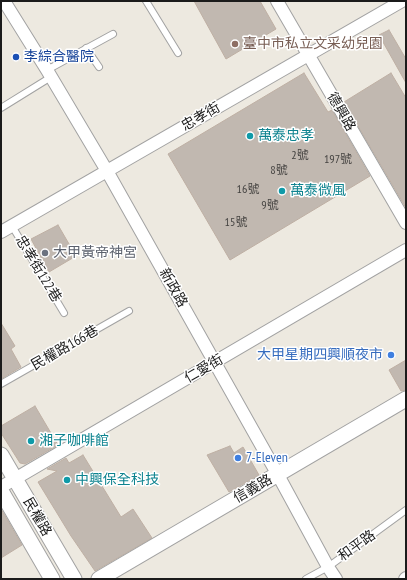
<!DOCTYPE html>
<meta charset="utf-8">
<style>
body{margin:0}
#map{position:relative;width:407px;height:580px;overflow:hidden;background:#ede9e0;font-family:"PT Sans Narrow",sans-serif}
canvas{display:block}
.frame{position:absolute;inset:0;border:2px solid #1b1b1b;pointer-events:none}
</style>
<div id="map">
<canvas width="407" height="580"></canvas>
<div class="frame"></div>
</div>
<script>
const ctx = document.querySelector('canvas').getContext('2d');
ctx.lineJoin = 'round';
function fill(path, color) {
  ctx.fillStyle = color;
  ctx.fill(path, 'evenodd');
}
function toPath(rows) {
  const path = new Path2D();
  for (const r of rows) {
    path.moveTo(r[0], r[1]);
    for (let i = 2; i < r.length; i += 2) path.lineTo(r[i], r[i + 1]);
  }
  return path;
}
function strokePath(path, color, width, dash) {
  ctx.strokeStyle = color;
  ctx.lineWidth = width;
  ctx.lineCap = dash ? 'butt' : 'round';
  ctx.setLineDash(dash || []);
  ctx.stroke(path);
}
function label(font, color, halo, rows, align = 'center') {
  ctx.font = font + ' "PT Sans Narrow","Noto Sans TC",sans-serif';
  ctx.lineWidth = 3;
  ctx.setLineDash([]);
  ctx.textBaseline = 'middle';
  ctx.strokeStyle = halo;
  ctx.fillStyle = color;
  for (const [text, x, y, turn = 0] of rows) {
    ctx.save();
    ctx.translate(x, y);
    ctx.rotate((+turn || 0) * Math.PI / 180);
    ctx.textAlign = isNaN(turn) ? turn : align;
    if (halo) ctx.strokeText(text, 0, 0);
    ctx.fillText(text, 0, 0);
    ctx.restore();
  }
}
const building = toPath([
 [194,1,260,1,276,29,226,59,194,1],
 [389,30,406,59,406,83,379,35,389,30],
 [304,73,328,112,332,110,370,176,230,260,168,154,304,73],
 [391,73,406,98,406,208,344,102,391,73],
 [58,225,76,256,49,272,31,239,58,225],
 [1,323,15,346,11,349,21,367,1,379,1,323],
 [406,360,406,390,401,391,389,370,406,360],
 [35,406,58,445,25,464,20,463,1,433,1,426,35,406],
 [230,446,234,453,243,447,259,475,229,492,207,455,230,446],
 [83,455,121,517,133,509,152,538,95,571,71,536,38,482,57,471,47,469,66,458,69,463,83,455],
 [1,509,22,545,1,558,1,509]
]);
fill(building, '#c1b8b0');
strokePath(building, '#beafa3', 1);
const service = toPath([
 [146,1,178,53],
 [86,48,99,67],
 [47,70,113,34],
 [1,108,51,77],
 [12,226,64,313],
 [1,384,129,311],
 [306,579,328,567,406,510]
]);
const minor = toPath([
 [4,1,47,70,107,171,278,475,328,567,336,579],
 [277,1,406,223],
 [1,232,402,1],
 [1,487,406,250],
 [405,579,406,578]
]);
const tertiary = toPath([
 [1,455,74,579],
 [1,491,52,579],
 [99,579,406,399]
]);
strokePath(service, '#a2a2a2', 8);
strokePath(minor, '#a2a2a2', 14);
strokePath(tertiary, '#a2a2a2', 17);
strokePath(service, '#fff', 6);
strokePath(minor, '#fff', 12);
strokePath(tertiary, '#fff', 15);
for (const [x, y, r, color] of [
 [235,44,4,"#8d6e63"],
 [16,57,4,"#1a4fb4"],
 [250,136,4,"#0f9aa8"],
 [282,191,4,"#0f9aa8"],
 [45,253,4,"#6b7280"],
 [391,355,4,"#3f7fe0"],
 [31,441,4,"#0f9aa8"],
 [238,458,4,"#3f7fe0"],
 [67,480,4,"#0f9aa8"]
]) {
  const dot = new Path2D();
  dot.arc(x, y, r, 0, 2 * Math.PI);
  ctx.fillStyle = color;
  ctx.fill(dot);
  strokePath(dot, '#fff', 1.5);
}
label('12px', '#444240', null, [
 ["2號",300,156],
 ["197號",338,160],
 ["8號",279,171],
 ["16號",248,190],
 ["9號",270,206],
 ["15號",236,223]
]);
label('14px', '#785e54', '#fff', [
 ["臺中市私立文采幼兒園",243,44]
], 'left');
label('14px', '#164399', '#fff', [
 ["李綜合醫院",24,57]
], 'left');
label('14px', '#1b1b1b', '#fff', [
 ["德興路",341,112,60],
 ["忠孝街",201,117,-30],
 ["忠孝街122巷",38,269,59],
 ["新政路",173,288,61],
 ["民權路166巷",65,348,-30],
 ["仁愛街",204,369,-30],
 ["信義路",253,489,-30],
 ["民權路",37,517,60],
 ["和平路",357,546,-36]
]);
label('14px', '#0d838f', '#fff', [
 ["萬泰忠孝",258,136],
 ["萬泰微風",290,191],
 ["湘子咖啡館",39,441],
 ["中興保全科技",75,480]
], 'left');
label('14px', '#5b616d', '#fff', [
 ["大甲黃帝神宮",53,253]
], 'left');
label('14px', '#366cbe', '#fff', [
 ["大甲星期四興順夜市",383,355],
 ["7-Eleven",246,458,"left"]
], 'right');
</script>
